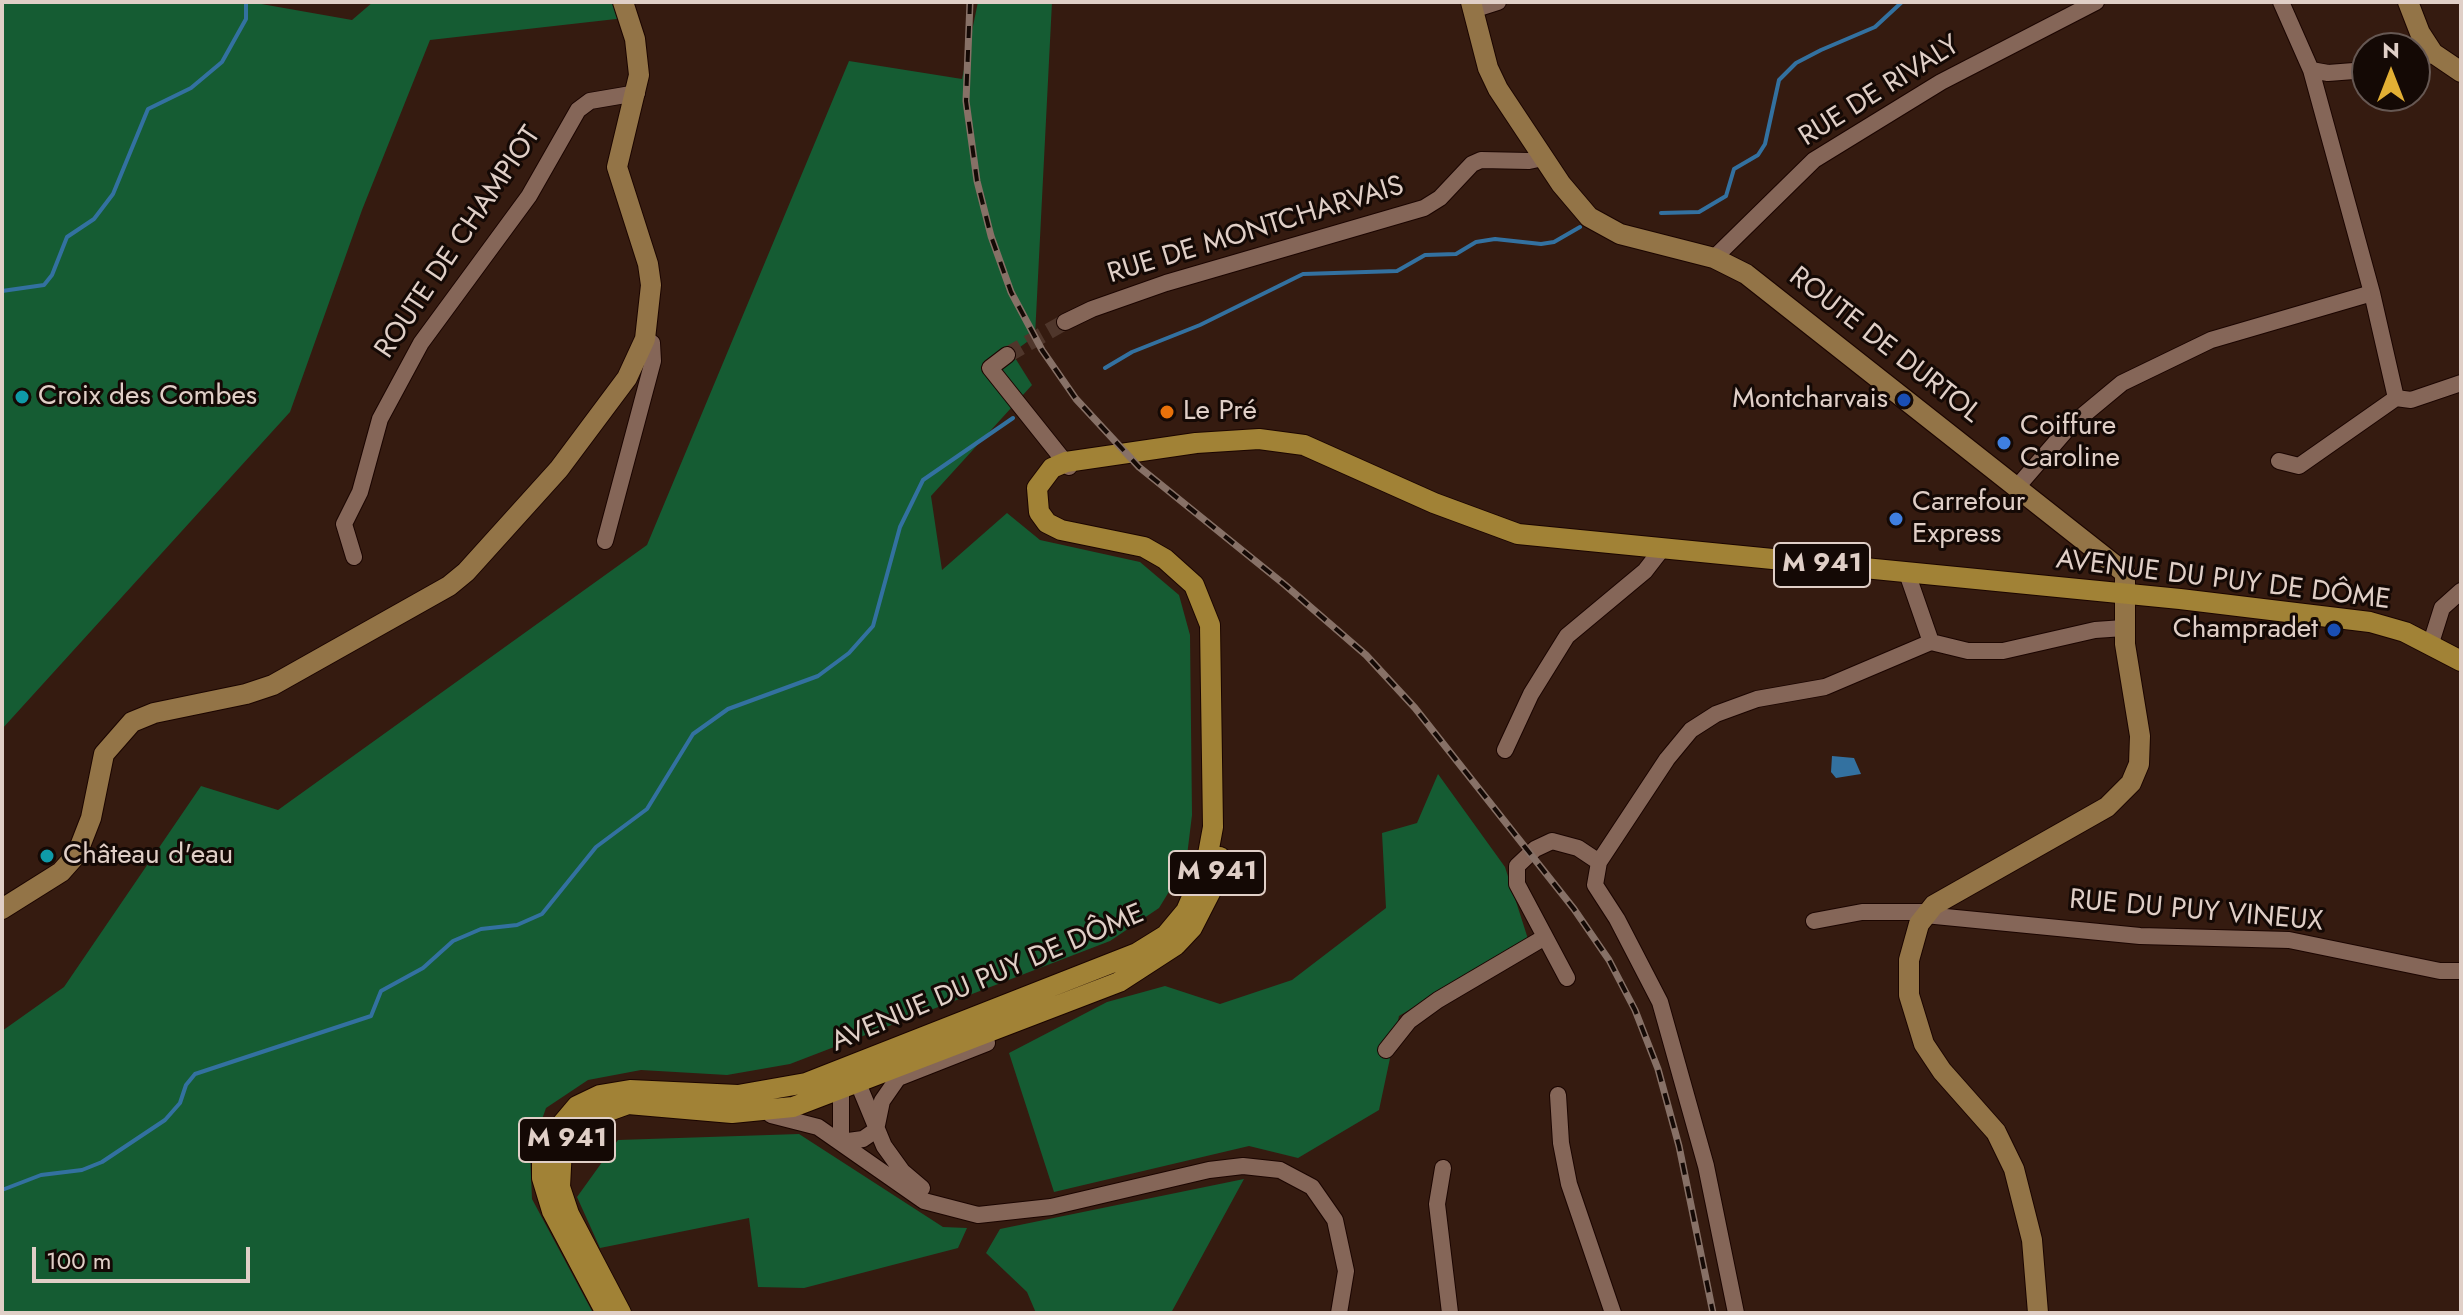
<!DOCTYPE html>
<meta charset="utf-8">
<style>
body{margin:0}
#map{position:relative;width:2463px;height:1315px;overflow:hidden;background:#351b10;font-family:Jost,sans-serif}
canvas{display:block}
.frame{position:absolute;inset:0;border:4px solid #e0cfc7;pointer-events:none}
.north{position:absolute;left:2351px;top:32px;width:80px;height:80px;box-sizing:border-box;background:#140905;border:2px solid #665853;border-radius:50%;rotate:0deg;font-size:22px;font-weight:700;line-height:32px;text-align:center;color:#e0cfc7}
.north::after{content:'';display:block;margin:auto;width:28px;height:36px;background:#e2af34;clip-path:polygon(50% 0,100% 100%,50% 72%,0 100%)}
.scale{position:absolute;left:32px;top:1247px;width:218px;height:36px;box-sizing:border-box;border:4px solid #e0cfc7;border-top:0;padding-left:10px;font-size:24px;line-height:28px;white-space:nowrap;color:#e0cfc7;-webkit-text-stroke:6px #140905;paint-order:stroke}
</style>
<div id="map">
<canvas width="2463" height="1315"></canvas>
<div class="frame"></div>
<div class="north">N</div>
<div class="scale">100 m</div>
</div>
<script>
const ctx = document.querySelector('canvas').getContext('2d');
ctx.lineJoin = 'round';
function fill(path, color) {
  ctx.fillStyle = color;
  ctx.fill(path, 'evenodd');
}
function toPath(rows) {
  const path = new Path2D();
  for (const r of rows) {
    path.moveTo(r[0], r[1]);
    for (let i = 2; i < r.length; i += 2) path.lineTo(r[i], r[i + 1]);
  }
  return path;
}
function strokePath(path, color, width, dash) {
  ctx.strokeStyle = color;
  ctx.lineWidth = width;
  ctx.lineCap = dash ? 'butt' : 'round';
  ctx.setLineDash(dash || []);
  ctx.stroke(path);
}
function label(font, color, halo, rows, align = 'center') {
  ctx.font = font + ' Jost,sans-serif';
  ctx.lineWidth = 6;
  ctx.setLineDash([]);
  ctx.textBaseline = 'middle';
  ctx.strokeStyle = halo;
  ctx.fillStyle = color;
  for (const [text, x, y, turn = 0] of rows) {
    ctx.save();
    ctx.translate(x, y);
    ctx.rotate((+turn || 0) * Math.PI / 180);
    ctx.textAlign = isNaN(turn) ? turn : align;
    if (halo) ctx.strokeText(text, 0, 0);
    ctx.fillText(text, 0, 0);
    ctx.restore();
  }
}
fill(toPath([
 [2,2,250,2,352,20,373,2,617,2,625,18,430,40,362,210,290,412,2,729],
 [978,2,1052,2,1035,336,1012,353,1032,385,931,496,942,570,1007,513,1040,540,1140,562,1179,595,1190,635,1192,815,1186,864,1159,908,1110,941,790,1064,727,1075,641,1070,588,1080,546,1108,530,1153,532,1199,593,1313,2,1313,2,1031,64,987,201,786,278,810,647,545,849,61,962,79],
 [1438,774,1505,867,1528,939,1399,1016,1379,1110,1298,1158,1249,1146,1054,1192,1009,1053,1107,1002,1165,986,1220,1004,1292,980,1386,908,1382,833,1417,823],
 [799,1134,943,1227,967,1228,958,1248,804,1288,758,1287,749,1218,600,1248,577,1197,618,1140],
 [1244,1179,1171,1313,1036,1313,1027,1292,986,1253,1000,1229]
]), '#155c33');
fill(toPath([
 [1832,756,1854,758,1861,774,1836,778,1831,772]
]), '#3371a0');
strokePath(toPath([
 [1661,213,1699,212,1726,196,1734,169,1758,155,1765,144,1779,80,1796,63,1821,50,1875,27,1902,2],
 [2,291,44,285,52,275,67,237,94,219,113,194,148,109,191,88,222,62,246,19,246,2],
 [1105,368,1132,352,1200,325,1303,274,1397,271,1425,255,1456,254,1476,242,1495,239,1541,244,1554,242,1580,227],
 [2,1190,41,1175,82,1170,102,1162,165,1120,180,1103,186,1085,195,1074,371,1016,381,991,423,968,453,941,481,929,517,925,542,914,596,847,647,809,693,734,728,709,818,676,849,653,873,626,900,527,923,480,1013,418]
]), '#3371a0', 4);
strokePath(toPath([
 [1007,355,1065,322]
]), '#4f362b', 16, [16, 8]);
const street = toPath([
 [2281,2,2311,70,2328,73,2367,70],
 [1473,10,1498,2],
 [2415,63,2433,53],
 [2311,70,2372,293,2396,398],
 [1714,258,1814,160,1941,82,2096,2],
 [1065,322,1092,309,1166,283,1424,208,1440,198,1472,164,1481,160,1529,161,1543,158],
 [1007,355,990,368,1069,467],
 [2396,398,2411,400,2461,383],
 [2279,461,2299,466,2396,398],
 [2018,486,2069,427,2122,383,2211,340,2372,293],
 [605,541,653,361,652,343,645,339],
 [354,557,344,524,360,492,380,419,421,343,529,196,578,110,590,101,637,93],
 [1907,573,1931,642],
 [2430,646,2442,608,2461,591],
 [1505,750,1531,694,1567,636,1645,571,1662,549],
 [1925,915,2140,936,2289,940,2440,971,2461,971],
 [1814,921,1862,912,1927,912],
 [1567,978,1517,884,1517,866,1535,849,1552,841,1578,848,1599,862],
 [1386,1050,1409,1021,1438,1000,1545,937],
 [849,1081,841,1091,841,1142,863,1139,876,1130,882,1101,898,1078,987,1043],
 [845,1082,860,1088,884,1146,902,1171,922,1188],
 [1558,1095,1561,1143,1569,1184,1613,1313],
 [771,1115,818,1127,924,1201,978,1215,1051,1207,1209,1170,1243,1166,1280,1170,1312,1187,1335,1220,1346,1271,1339,1313],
 [1443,1168,1437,1204,1450,1313],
 [1736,1313,1706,1166,1660,1002,1617,919,1595,885,1599,862,1667,759,1691,730,1716,714,1757,699,1825,687,1931,642,1968,651,2003,651,2095,630,2124,628]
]);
const secondary = toPath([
 [1471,2,1488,68,1498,89,1561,184,1589,217,1620,234,1714,258,1746,274,2125,573,2125,644,2140,736,2139,764,2131,783,2107,807,1934,905,1919,924,1909,960,1909,995,1924,1044,1942,1071,1996,1132,2014,1169,2032,1240,2038,1313],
 [2408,2,2420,33,2433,53,2461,72],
 [2,909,61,872,77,854,91,818,104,754,132,722,154,713,246,694,273,685,449,586,466,572,559,469,627,378,645,339,651,285,648,264,617,167,639,75,635,39,623,2]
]);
const primary = toPath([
 [606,1313,552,1211,542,1178,542,1160,550,1138,577,1106,600,1095,630,1090,738,1095,806,1083,1137,953,1166,935,1186,911,1206,865,1213,827,1210,625,1194,585,1165,559,1144,547,1061,530,1047,523,1039,512,1037,488,1052,468,1066,462,1196,443,1259,439,1304,445,1434,503,1518,534,2180,599,2370,622,2405,632,2461,661],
 [621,1313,569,1214,560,1187,562,1148,589,1118,628,1104,732,1113,793,1107,1119,982,1176,945,1192,928,1214,885,1220,857]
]);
strokePath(street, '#1b0500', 18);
strokePath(secondary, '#1b0500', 22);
strokePath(primary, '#1b0500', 22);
strokePath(street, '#856658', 16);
strokePath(secondary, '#937447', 20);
strokePath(primary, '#a18236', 20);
const rail = toPath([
 [970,2,966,101,977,181,991,236,1011,292,1042,350,1076,399,1139,467,1285,585,1366,655,1415,708,1574,909,1609,960,1635,1010,1658,1069,1679,1146,1713,1313]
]);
strokePath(rail, '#877167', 7);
strokePath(rail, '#140905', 4, [12]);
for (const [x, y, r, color] of [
 [22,397,8,"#0f9aa8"],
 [1904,400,8,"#1a4fb4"],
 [1167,412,8,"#e8710a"],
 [2004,443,8,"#3f7fe0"],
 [1896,519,8,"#3f7fe0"],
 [2334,630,8,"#1a4fb4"],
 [47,856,8,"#0f9aa8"]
]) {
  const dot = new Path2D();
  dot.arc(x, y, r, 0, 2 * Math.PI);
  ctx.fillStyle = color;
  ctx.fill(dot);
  strokePath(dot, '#140905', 3);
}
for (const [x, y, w] of [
 [1822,565,96],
 [1217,873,96],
 [567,1140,96]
]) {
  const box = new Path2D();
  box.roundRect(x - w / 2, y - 22, w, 44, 6);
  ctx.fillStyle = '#140905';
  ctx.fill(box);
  strokePath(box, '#e0cfc7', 2);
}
label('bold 26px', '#e0cfc7', null, [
 ["M 941",1822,565],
 ["M 941",1217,873],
 ["M 941",567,1140]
]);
label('28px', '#e0cfc7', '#140905', [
 ["RUE DE RIVALY",1880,92,-32],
 ["RUE DE MONTCHARVAIS",1256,231,-17],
 ["ROUTE DE CHAMPIOT",459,243,-56],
 ["ROUTE DE DURTOL",1884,346,38],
 ["AVENUE DU PUY DE DÔME",2223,581,7],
 ["RUE DU PUY VINEUX",2196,912,5],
 ["AVENUE DU PUY DE DÔME",988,979,-23]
]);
label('28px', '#e0cfc7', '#140905', [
 ["Croix des Combes",38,397],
 ["Montcharvais",1888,400,"right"],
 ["Le Pré",1183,412],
 ["Coiffure",2020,427],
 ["Caroline",2020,459],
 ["Carrefour",1912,503],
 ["Express",1912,535],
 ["Champradet",2318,630,"right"],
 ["Château d'eau",63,856]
], 'left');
</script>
